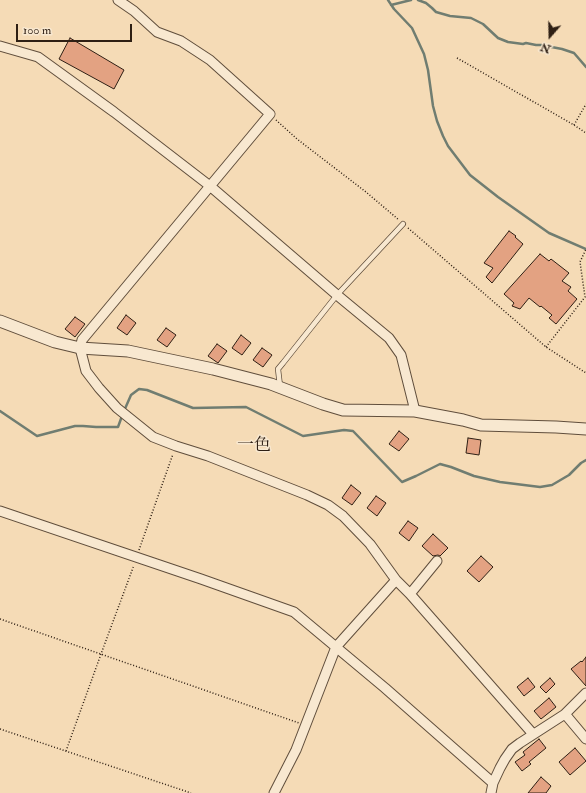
<!DOCTYPE html>
<meta charset="utf-8">
<style>
body{margin:0}
#map{position:relative;width:586px;height:793px;overflow:hidden;background:#f5dbb6;font-family:"IM FELL Double Pica",serif}
canvas{display:block}
.north{position:absolute;left:530px;top:16px;width:40px;height:40px;-webkit-text-stroke:3px #f8e8d0;paint-order:stroke;rotate:200deg;font-size:11px;font-weight:700;line-height:16px;text-align:center;color:#2e1f14}
.north::after{content:'';display:block;margin:auto;width:14px;height:18px;background:#2e1f14;clip-path:polygon(50% 0,100% 100%,50% 72%,0 100%)}
.scale{position:absolute;left:16px;top:24px;width:116px;height:18px;box-sizing:border-box;border:2px solid #2e1f14;border-top:0;padding-left:5px;font-size:12px;line-height:14px;white-space:nowrap;color:#2e1f14;-webkit-text-stroke:3px #f8e8d0;paint-order:stroke}
</style>
<div id="map">
<canvas width="586" height="793"></canvas>
<div class="north">N</div>
<div class="scale">100 m</div>
</div>
<script>
const ctx = document.querySelector('canvas').getContext('2d');
ctx.lineJoin = 'round';
function toPath(rows) {
  const path = new Path2D();
  for (const r of rows) {
    path.moveTo(r[0], r[1]);
    for (let i = 2; i < r.length; i += 2) path.lineTo(r[i], r[i + 1]);
  }
  return path;
}
function strokePath(path, color, width, dash) {
  ctx.strokeStyle = color;
  ctx.lineWidth = width;
  ctx.lineCap = dash ? 'butt' : 'round';
  ctx.setLineDash(dash || []);
  ctx.stroke(path);
}
function fill(path, color) {
  ctx.fillStyle = color;
  ctx.fill(path, 'evenodd');
}
function label(font, color, halo, rows, align = 'center') {
  ctx.font = font + ' "IM FELL Double Pica","Noto Serif JP",serif';
  ctx.lineWidth = 3;
  ctx.setLineDash([]);
  ctx.textBaseline = 'middle';
  ctx.strokeStyle = halo;
  ctx.fillStyle = color;
  for (const [text, x, y, turn = 0] of rows) {
    ctx.save();
    ctx.translate(x, y);
    ctx.rotate((+turn || 0) * Math.PI / 180);
    ctx.textAlign = isNaN(turn) ? turn : align;
    if (halo) ctx.strokeText(text, 0, 0);
    ctx.fillText(text, 0, 0);
    ctx.restore();
  }
}
strokePath(toPath([
 [388,0,394,9,412,28,424,54,428,70,433,106,437,121,443,136,448,146,470,175,498,197,549,233,586,249],
 [418,0,426,3,432,8,436,12,450,16,471,18,483,24,498,38,508,42,523,44,526,43,536,45,541,45,562,49,574,53,586,67],
 [391,5,411,0],
 [0,411,37,436,75,426,83,426,96,427,118,427,122,416],
 [124,411,131,395,139,389,147,390,193,408,246,407,303,436,344,430,353,431,402,482,416,476,440,464,451,467,474,476,500,482,540,487,552,485,569,475,581,463,586,460]
]), '#707d71', 2.5);
const building = toPath([
 [70,38,124,70,114,89,59,59,70,38],
 [509,231,516,236,515,237,523,244,492,283,486,277,493,268,484,263,509,231],
 [540,254,549,261,551,259,569,273,562,281,571,287,568,291,577,299,556,324,549,318,552,315,541,306,540,307,529,298,520,309,512,306,514,303,504,294,540,254],
 [126,315,136,323,127,335,117,328,126,315],
 [75,317,85,324,75,337,65,329,75,317],
 [166,328,176,335,167,347,157,340,166,328],
 [241,335,251,343,242,355,232,348,241,335],
 [217,344,227,351,218,363,208,356,217,344],
 [262,348,272,355,263,367,253,360,262,348],
 [399,431,409,439,399,451,389,444,399,431],
 [468,438,481,440,479,455,466,453,468,438],
 [351,485,361,493,352,505,342,498,351,485],
 [376,496,386,503,377,516,367,508,376,496],
 [408,521,418,528,409,541,399,533,408,521],
 [433,534,448,548,440,556,438,555,433,556,422,546,433,534],
 [481,556,493,567,479,582,467,571,481,556],
 [586,657,586,686,571,669,581,661,582,662,586,657],
 [528,678,535,687,524,696,517,687,528,678],
 [550,678,555,684,546,693,540,687,550,678],
 [549,698,556,707,541,719,534,711,549,698],
 [539,739,546,748,529,762,531,764,522,771,515,762,525,755,523,752,539,739],
 [575,748,586,761,570,775,559,762,575,748],
 [541,777,551,786,546,793,528,793,541,777]
]);
fill(building, '#e3a282');
strokePath(building, '#2e1f14', 1);
const service = toPath([
 [280,386,278,369,283,363,337,295,403,224]
]);
const minor = toPath([
 [118,0,134,11,157,32,181,41,210,60,270,114,82,340,80,348,86,371,99,388,117,408,153,437,176,446,208,456,307,495,328,505,343,516,370,544,396,580,410,594,533,734],
 [0,46,38,57,114,112,210,186,337,295,389,338,401,355,415,411],
 [0,511,201,579,294,612,385,688,493,783],
 [410,594,437,561],
 [565,714,586,739],
 [274,793,296,750,336,647,396,580],
 [491,793,493,783,500,768,505,759,512,749,520,743,565,714,586,693]
]);
const tertiary = toPath([
 [0,321,55,342,80,348,128,351,213,369,271,384,323,404,343,410,415,411,463,420,481,425,556,427,586,429]
]);
strokePath(service, '#604e3c', 6);
strokePath(minor, '#604e3c', 11);
strokePath(tertiary, '#604e3c', 13);
strokePath(toPath([
 [457,58,574,125,586,133],
 [276,120,297,139,366,192,399,220],
 [574,125,586,104],
 [408,228,546,347,586,373],
 [546,347,585,297,580,262,586,249],
 [139,550,173,454],
 [0,619,299,723],
 [0,729,191,793],
 [66,751,101,654,134,565]
]), '#2e1f14', 1.5, [1, 2]);
strokePath(service, '#f8e8d0', 4.5);
strokePath(minor, '#f8e8d0', 9);
strokePath(tertiary, '#f8e8d0', 11);
label('17px', '#2e1f14', '#f8e8d0', [
 ["一色",254,446]
]);
</script>
